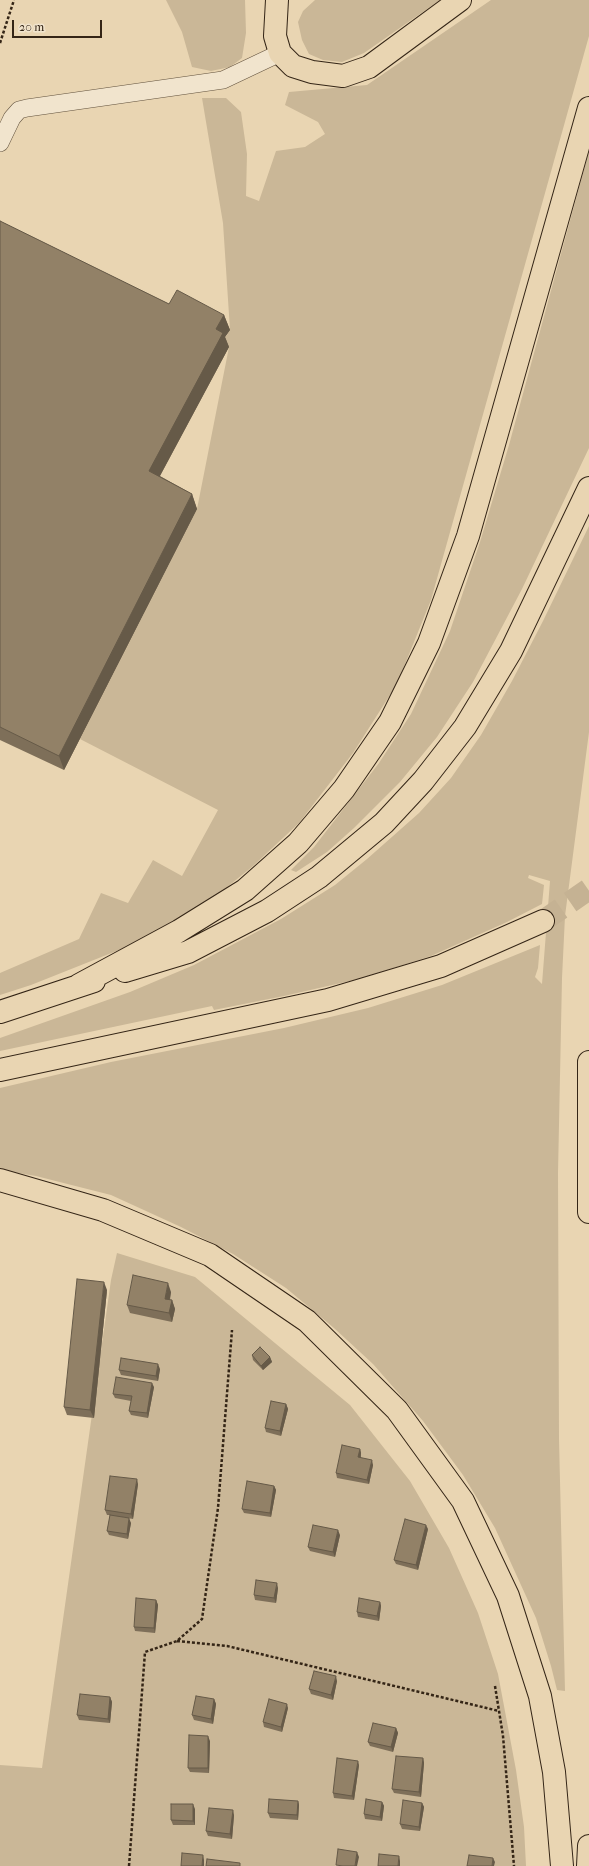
<!DOCTYPE html>
<style>
body{margin:0}
#map{position:relative;width:589px;height:1866px;overflow:hidden;background:#e9d5b2;font-family:"IM FELL French Canon",serif}
canvas{display:block}
.scale{position:absolute;left:12px;top:20px;width:90px;height:18px;box-sizing:border-box;border:2px solid #342516;border-top:0;padding-left:5px;font-size:12px;line-height:14px;white-space:nowrap;color:#342516;-webkit-text-stroke:3px #f1e4cd;paint-order:stroke}
</style>
<div id="map">
<canvas width="589" height="1866"></canvas>
<div class="scale">20 m</div>
</div>
<script>
const ctx = document.querySelector('canvas').getContext('2d');
ctx.lineJoin = 'round';
function fill(path, color) {
  ctx.fillStyle = color;
  ctx.fill(path, 'evenodd');
}
function toPath(rows) {
  const path = new Path2D();
  for (const r of rows) {
    path.moveTo(r[0], r[1]);
    for (let i = 2; i < r.length; i += 2) path.lineTo(r[i], r[i + 1]);
  }
  return path;
}
function strokePath(path, color, width, dash) {
  ctx.strokeStyle = color;
  ctx.lineWidth = width;
  ctx.lineCap = dash ? 'butt' : 'round';
  ctx.setLineDash(dash || []);
  ctx.stroke(path);
}
fill(toPath([
 [166,0,245,0,246,33,242,58,230,67,211,71,192,67,182,32],
 [315,0,440,0,364,53,342,62,323,60,309,54,302,40,298,22,303,11],
 [491,0,589,0,589,36,431,600,397,684,353,753,299,823,253,866,215,897,200,908,134,944,31,985,0,995,0,973,79,939,101,893,128,903,153,860,182,876,218,810,80,739,197,509,229,347,221,344,230,330,223,223,202,98,226,98,241,112,247,154,246,196,259,201,276,151,305,147,325,134,318,122,285,105,289,92,367,85],
 [589,151,589,448,522,589,473,682,437,737,400,782,354,828,327,852,296,872,291,870,314,847,379,763,411,714,450,631,480,542,509,445],
 [589,526,589,732,565,916,562,978,558,1173,559,1439,565,1691,557,1690,551,1666,536,1618,495,1528,463,1475,423,1421,373,1364,334,1328,286,1288,233,1254,181,1227,111,1195,36,1176,0,1170,0,1088,111,1062,284,1028,368,1008,442,985,540,945,538,968,535,977,542,984,550,881,529,875,528,878,544,885,542,904,507,922,431,956,363,978,284,996,214,1010,212,1006,0,1051,0,1038,130,992,194,965,281,919,335,885,367,859,419,813,451,778,481,735,512,681,543,621],
 [117,1253,195,1277,350,1405,410,1481,449,1548,478,1613,498,1674,516,1770,524,1827,526,1866,0,1866,0,1765,42,1768,111,1280]
]), '#cab797');
strokePath(toPath([
 [543,921,589,889]
]), '#c5b293', 22, [22, 11]);
const service = toPath([
 [0,143,12,118,19,110,27,108,223,80,280,53]
]);
const motorway = toPath([
 [277,0,275,36,280,53,293,66,312,72,343,76,369,67,460,0],
 [125,971,188,952,267,911,319,877,384,823,423,781,465,727,511,651,589,488],
 [79,985,179,931,245,890,298,843,344,789,390,722,429,643,468,536,589,108],
 [0,1012,94,981],
 [589,1062,589,1212],
 [0,1070,328,1000,441,966,543,921],
 [0,1180,103,1210,210,1255,307,1321,397,1410,463,1501,508,1596,540,1696,554,1772,562,1866],
 [588,1866,589,1846]
]);
strokePath(service, '#61513d', 18);
strokePath(motorway, '#342516', 24);
strokePath(toPath([
 [0,43,14,0],
 [177,1641,227,1646,499,1711],
 [495,1686,503,1736,514,1866],
 [129,1866,145,1652,177,1641,202,1619,218,1508,232,1330]
]), '#342516', 2.5, [3, 2]);
strokePath(service, '#f1e4cd', 17);
strokePath(motorway, '#e9d5b2', 22);
fill(toPath([
 [0,221,169,304,224,315,230,330,225,337,229,347,160,476,192,494,197,509,64,770,0,740],
 [107,1290,94,1418,67,1415,64,1407],
 [171,1292,170,1300,172,1300,175,1309,172,1322,130,1313,127,1305],
 [252,1355,270,1357,272,1362,263,1370,253,1360],
 [160,1369,158,1381,121,1375,119,1370],
 [154,1387,148,1418,131,1415,129,1411,131,1401,115,1398,113,1394],
 [286,1404,288,1409,281,1436,266,1432,265,1428],
 [360,1449,361,1453,361,1458,373,1465,369,1484,337,1478,336,1473],
 [138,1484,133,1519,122,1517,131,1523,128,1539,109,1535,107,1531,110,1515,107,1515,105,1510],
 [274,1486,276,1490,271,1517,244,1513,242,1509],
 [428,1529,418,1570,396,1564,394,1560],
 [340,1535,335,1557,310,1551,308,1547],
 [278,1588,276,1603,255,1600,254,1595],
 [156,1600,158,1605,155,1633,135,1631,134,1627],
 [380,1602,381,1606,379,1621,358,1617,357,1612],
 [337,1681,333,1700,311,1694,309,1689],
 [110,1697,112,1702,110,1723,79,1720,77,1715],
 [214,1699,216,1704,213,1724,194,1720,192,1715],
 [288,1708,282,1732,264,1727,263,1722],
 [396,1728,398,1733,393,1752,370,1746,368,1742],
 [210,1741,209,1773,190,1772,188,1768],
 [423,1758,424,1763,421,1797,394,1793,392,1789],
 [359,1765,354,1800,334,1798,333,1793],
 [298,1801,299,1805,298,1820,270,1818,268,1813],
 [382,1802,384,1806,382,1821,365,1819,364,1814],
 [422,1803,424,1807,420,1831,402,1829,400,1824],
 [195,1809,195,1825,173,1825,171,1820],
 [234,1815,232,1839,208,1836,206,1831]
]), '#7e6f59');
fill(toPath([
 [224,315,230,330,225,337,229,347,155,485,149,471,216,329],
 [192,494,197,509,64,770,59,756],
 [104,1282,107,1290,94,1418,90,1410],
 [168,1283,171,1292,168,1308,165,1299],
 [172,1300,175,1309,172,1322,169,1313],
 [270,1357,272,1362,263,1370,261,1366],
 [158,1364,160,1369,158,1381,156,1376],
 [152,1383,154,1387,148,1418,147,1413],
 [286,1404,288,1409,281,1436,280,1431],
 [360,1449,361,1453,360,1462,358,1457],
 [372,1460,373,1465,369,1484,367,1480],
 [137,1479,138,1484,133,1519,131,1514],
 [274,1486,276,1490,271,1517,270,1513],
 [129,1518,131,1523,128,1539,127,1534],
 [426,1525,428,1529,418,1570,416,1565],
 [338,1530,340,1535,335,1557,333,1552],
 [277,1583,278,1588,276,1603,274,1598],
 [156,1600,158,1605,155,1633,154,1628],
 [380,1602,381,1606,379,1621,377,1616],
 [336,1676,337,1681,333,1700,331,1695],
 [110,1697,112,1702,110,1723,108,1719],
 [214,1699,216,1704,213,1724,211,1719],
 [287,1704,288,1708,282,1732,281,1727],
 [396,1728,398,1733,393,1752,391,1747],
 [208,1736,210,1741,209,1773,208,1768],
 [423,1758,424,1763,421,1797,419,1792],
 [358,1761,359,1765,354,1800,352,1796],
 [298,1801,299,1805,298,1820,297,1815],
 [382,1802,384,1806,382,1821,380,1817],
 [422,1803,424,1807,420,1831,419,1827],
 [193,1804,195,1809,195,1825,193,1821],
 [233,1810,234,1815,232,1839,230,1834],
 [357,1852,359,1857,357,1866,355,1866],
 [203,1855,204,1860,204,1866,202,1866],
 [399,1856,400,1861,400,1866,398,1866],
 [493,1858,495,1862,494,1866,492,1866]
]), '#665a48');
const building = toPath([
 [0,221,169,304,177,290,224,315,216,329,223,333,149,471,192,494,59,756,0,727,0,221],
 [133,1275,168,1283,165,1299,172,1300,169,1313,127,1305,133,1275],
 [77,1279,104,1282,90,1410,64,1407,77,1279],
 [260,1347,270,1357,261,1366,252,1355,260,1347],
 [121,1358,158,1364,156,1376,119,1370,121,1358],
 [116,1377,152,1383,147,1413,129,1411,132,1396,113,1394,116,1377],
 [271,1401,286,1404,280,1431,265,1428,271,1401],
 [342,1445,360,1449,358,1457,372,1460,367,1480,336,1473,342,1445],
 [110,1476,137,1479,131,1514,105,1510,110,1476],
 [247,1481,274,1486,270,1513,242,1509,247,1481],
 [110,1515,129,1518,127,1534,107,1531,110,1515],
 [405,1519,426,1525,416,1565,394,1560,405,1519],
 [313,1525,338,1530,333,1552,308,1547,313,1525],
 [256,1580,277,1583,274,1598,254,1595,256,1580],
 [136,1598,156,1600,154,1628,134,1627,136,1598],
 [359,1598,380,1602,377,1616,357,1612,359,1598],
 [314,1671,336,1676,331,1695,309,1689,314,1671],
 [80,1694,110,1697,108,1719,77,1715,80,1694],
 [196,1696,214,1699,211,1719,192,1715,196,1696],
 [269,1699,287,1704,281,1727,263,1722,269,1699],
 [373,1723,396,1728,391,1747,368,1742,373,1723],
 [189,1735,208,1736,208,1768,188,1768,189,1735],
 [396,1756,423,1758,419,1792,392,1789,396,1756],
 [337,1758,358,1761,352,1796,333,1793,337,1758],
 [269,1799,298,1801,297,1815,268,1813,269,1799],
 [366,1799,382,1802,380,1817,364,1814,366,1799],
 [403,1800,422,1803,419,1827,400,1824,403,1800],
 [171,1804,193,1804,193,1821,171,1820,171,1804],
 [209,1808,233,1810,230,1834,206,1831,209,1808],
 [338,1849,357,1852,355,1866,343,1866,336,1865,338,1849],
 [182,1853,203,1855,202,1866,181,1866,182,1853],
 [379,1854,399,1856,398,1866,378,1866,379,1854],
 [469,1855,493,1858,492,1866,467,1866,469,1855],
 [207,1859,240,1863,240,1866,206,1866,207,1859]
]);
fill(building, '#928167');
strokePath(building, '#665a48', 1);
</script>
